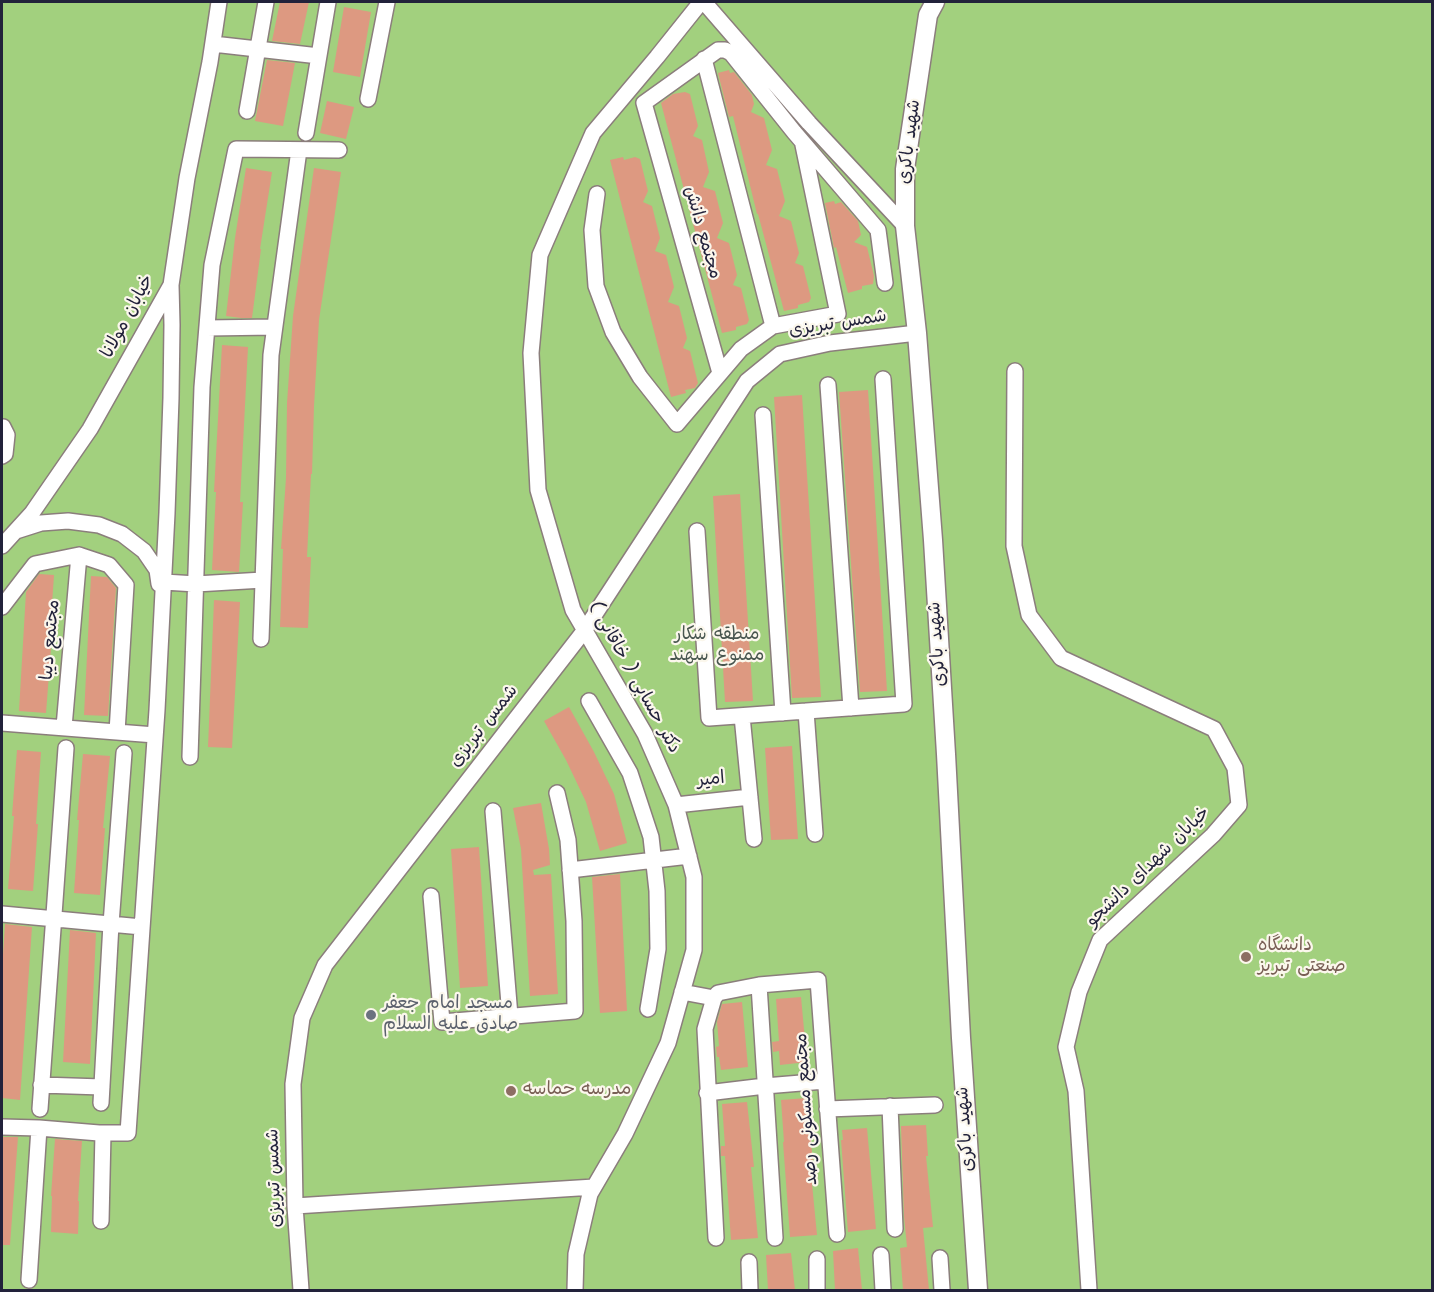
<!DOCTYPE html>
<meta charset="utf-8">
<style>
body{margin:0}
#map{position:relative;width:1434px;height:1292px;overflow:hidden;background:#f4dabd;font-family:Kalam,sans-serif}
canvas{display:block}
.frame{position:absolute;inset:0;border:3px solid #22223b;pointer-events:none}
</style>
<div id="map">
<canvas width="1434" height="1292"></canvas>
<div class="frame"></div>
</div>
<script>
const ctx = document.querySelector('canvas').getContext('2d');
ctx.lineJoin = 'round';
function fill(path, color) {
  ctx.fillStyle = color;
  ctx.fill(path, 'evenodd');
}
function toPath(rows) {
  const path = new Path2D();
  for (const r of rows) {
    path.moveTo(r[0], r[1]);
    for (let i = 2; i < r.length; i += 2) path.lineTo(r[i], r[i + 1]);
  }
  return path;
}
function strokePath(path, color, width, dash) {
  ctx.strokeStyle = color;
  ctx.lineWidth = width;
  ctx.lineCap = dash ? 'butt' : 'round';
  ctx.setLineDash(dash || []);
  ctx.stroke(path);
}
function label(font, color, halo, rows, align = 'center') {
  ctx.font = font + ' Kalam,"Playpen Sans Arabic",sans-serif';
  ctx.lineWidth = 4.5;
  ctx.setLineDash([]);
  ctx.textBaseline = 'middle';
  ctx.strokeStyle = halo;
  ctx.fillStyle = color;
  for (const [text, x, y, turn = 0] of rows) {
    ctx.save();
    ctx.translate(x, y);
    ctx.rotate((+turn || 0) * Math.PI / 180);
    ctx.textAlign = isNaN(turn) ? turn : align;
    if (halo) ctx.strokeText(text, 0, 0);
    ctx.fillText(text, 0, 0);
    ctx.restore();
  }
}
fill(toPath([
 [2,2,1432,2,1432,1290,2,1290]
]), '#a2d07e');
fill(toPath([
 [280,2,309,2,300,44,272,41],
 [344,7,371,12,360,77,333,72],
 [267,60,295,63,283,126,255,121],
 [729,70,730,73,734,72,752,95,754,104,751,112,764,118,772,150,766,165,777,169,785,201,779,216,791,221,799,253,795,263,803,266,811,298,809,302,798,305,798,308,784,311,758,214,757,214,733,116,729,117,718,73],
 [685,92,690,94,698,126,693,136,702,140,709,172,703,187,715,191,723,223,717,238,729,243,737,275,733,285,741,288,749,320,747,324,736,327,736,330,722,333,661,103,673,94],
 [327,101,354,107,346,139,320,133],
 [623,157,624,160,635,157,640,159,648,191,643,202,652,206,660,238,655,251,666,255,674,287,668,302,679,306,687,338,683,348,690,351,698,383,695,388,685,390,686,393,671,397,610,160],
 [246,168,272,172,260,249,261,249,252,318,241,318,226,316,235,238],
 [314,168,341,172,319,320,314,406,312,474,311,474,307,557,311,557,308,628,280,627,283,549,281,549,286,478,287,403,293,316],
 [834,201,835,204,841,202,858,221,861,235,854,242,867,247,874,276,873,284,862,286,862,289,848,293,836,247,834,248,825,203],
 [222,345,248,347,240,502,243,502,239,572,212,570,216,492,214,492],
 [868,390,887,691,860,692,839,392],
 [802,395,821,697,792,698,774,397],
 [740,494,753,701,725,702,713,496],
 [39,574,54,575,49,648,51,648,46,713,19,711,26,592],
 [91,576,107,577,116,588,108,716,84,715],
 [214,600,240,602,232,748,208,747],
 [569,707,594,752,614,794,627,843,600,851,586,802,566,760,544,721],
 [792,746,798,839,771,840,765,748],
 [17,750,41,752,36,824,38,824,33,891,8,889,14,816,12,816],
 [83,754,110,756,103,828,105,828,100,895,74,893,79,820,77,820],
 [541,803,549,849,550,865,533,870,534,875,551,874,558,994,530,996,521,849,513,808],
 [479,847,488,986,460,988,451,849],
 [620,874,627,1011,600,1013,592,877],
 [5,924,32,927,20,1100,2,1098,2,970],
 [70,930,96,933,90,1064,63,1062],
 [801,997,807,1062,780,1065,779,1051,773,1052,772,1042,779,1041,776,999],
 [742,1002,748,1067,721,1070,719,1057,717,1057,716,1047,719,1046,717,1022,722,1004],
 [807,1098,813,1163,810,1163,817,1235,790,1237,783,1142,784,1142,781,1100],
 [747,1102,754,1167,751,1167,758,1238,731,1240,725,1156,721,1156,721,1146,725,1146,722,1104],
 [926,1125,928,1156,926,1156,933,1227,923,1228,929,1290,903,1290,900,1248,907,1247,904,1216,901,1126],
 [867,1128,876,1229,848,1232,841,1140,843,1140,842,1130],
 [2,1137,18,1137,10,1245,2,1245],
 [55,1139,82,1141,78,1201,79,1201,78,1234,51,1232,52,1196,51,1196],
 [858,1248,862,1290,835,1290,833,1251],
 [791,1253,795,1290,768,1290,766,1255]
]), '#dd9981');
const minor = toPath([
 [704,2,809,123,905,226],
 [213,44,319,56],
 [704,59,773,326],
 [368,99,387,2],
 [247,111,266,2],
 [306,133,328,2],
 [597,194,592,230,596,286,613,332,640,377,677,424,741,349,773,326,838,314,803,145],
 [207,328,274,327],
 [1015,371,1014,546,1029,615,1061,658,1214,729,1235,768,1239,805,1213,835,1100,940,1079,992,1066,1047,1076,1091,1089,1290],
 [720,373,644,103,718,50,725,50,731,53,794,132,878,230,885,283],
 [828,385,851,708],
 [763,415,783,713],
 [2,427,3,427,7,435,5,454,2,456],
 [16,531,41,523,68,521,99,525,122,534,144,551,157,570,159,584],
 [697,531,709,718,904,704,883,379],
 [2,546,32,513,90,429,171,285,187,178,210,62,219,2],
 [164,582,196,584,263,580],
 [2,607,35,564,79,555,109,565,126,585,117,732],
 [261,639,271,355,299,150],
 [589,701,630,773,651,837,657,891,658,949,648,1009],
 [806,711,815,834],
 [742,716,754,839],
 [2,723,155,735],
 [64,727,79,555],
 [190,757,202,387,212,265,236,149,339,150],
 [676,805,750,797],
 [493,811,510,1016],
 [570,870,689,856],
 [431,896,442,1022,575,1011,574,921,568,840,557,793],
 [2,914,142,927],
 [759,985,775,1238],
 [682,992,714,998],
 [41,1085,102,1087],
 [707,1093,765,1086,825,1081],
 [101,1103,111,924,124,753],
 [890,1106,895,1229],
 [40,1109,66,748],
 [827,1109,935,1105],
 [2,1127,39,1128,99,1133,128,1133,157,710,167,513,171,398,172,325,171,285],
 [295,1206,594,1187],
 [101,1221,103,1133],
 [716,1238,705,1029,714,998,718,993,759,985,818,980,837,1234],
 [881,1255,883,1290],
 [940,1258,942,1290],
 [749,1262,750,1290],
 [29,1280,39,1128],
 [301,1290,295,1206,293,1084,302,1018,325,965,584,631,747,381,780,354,830,343,917,333],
 [575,1290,576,1254,590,1194,625,1134,668,1043,694,950,694,877,676,805,645,734,573,610,538,490,531,353,540,255,593,133,657,57,701,2],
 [817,1290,817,1259]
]);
const major = toPath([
 [935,2,928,15,905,169,905,226,917,333,933,540,946,754,961,1038,978,1290]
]);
strokePath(minor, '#8b7e7c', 18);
strokePath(major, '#8b7e7c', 21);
strokePath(minor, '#fff', 15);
strokePath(major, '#fff', 18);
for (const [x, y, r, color] of [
 [1246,957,6,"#8d6e63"],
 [371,1015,6,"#6b7280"],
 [511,1091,6,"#8d6e63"]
]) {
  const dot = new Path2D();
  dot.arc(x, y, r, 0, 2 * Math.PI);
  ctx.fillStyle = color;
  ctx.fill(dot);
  strokePath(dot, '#fbf7ec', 2);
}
label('18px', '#22223b', '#fbf7ec', [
 ["شهید باکری",911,142,-83],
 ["مجتمع دانش",701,233,74],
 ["خیابان مولانا",129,317,-62],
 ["شمس تبریزی",838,325,-9],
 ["مجتمع دیبا",52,640,-85],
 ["شهید باکری",939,644,-94],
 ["دکتر حسابی ( خاقانی )",633,678,61],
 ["شمس تبریزی",485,727,-52],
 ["امیر",711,781,-6],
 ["خیابان شهدای دانشجو",1149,868,-44],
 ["مجتمع مسکونی رصد",808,1109,-94],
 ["شهید باکری",967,1129,-94],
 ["شمس تبریزی",276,1178,-92]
]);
label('18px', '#48564f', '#fbf7ec', [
 ["منطقه شکار",717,636],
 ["ممنوع سهند",717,657]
]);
label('18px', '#785e54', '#fbf7ec', [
 ["دانشگاه",1258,947],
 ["صنعتی تبریز",1258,968],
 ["مدرسه حماسه",523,1091]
], 'left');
label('18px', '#5b616d', '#fbf7ec', [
 ["مسجد امام جعفر",383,1005],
 ["صادق علیه السلام",383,1026]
], 'left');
</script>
